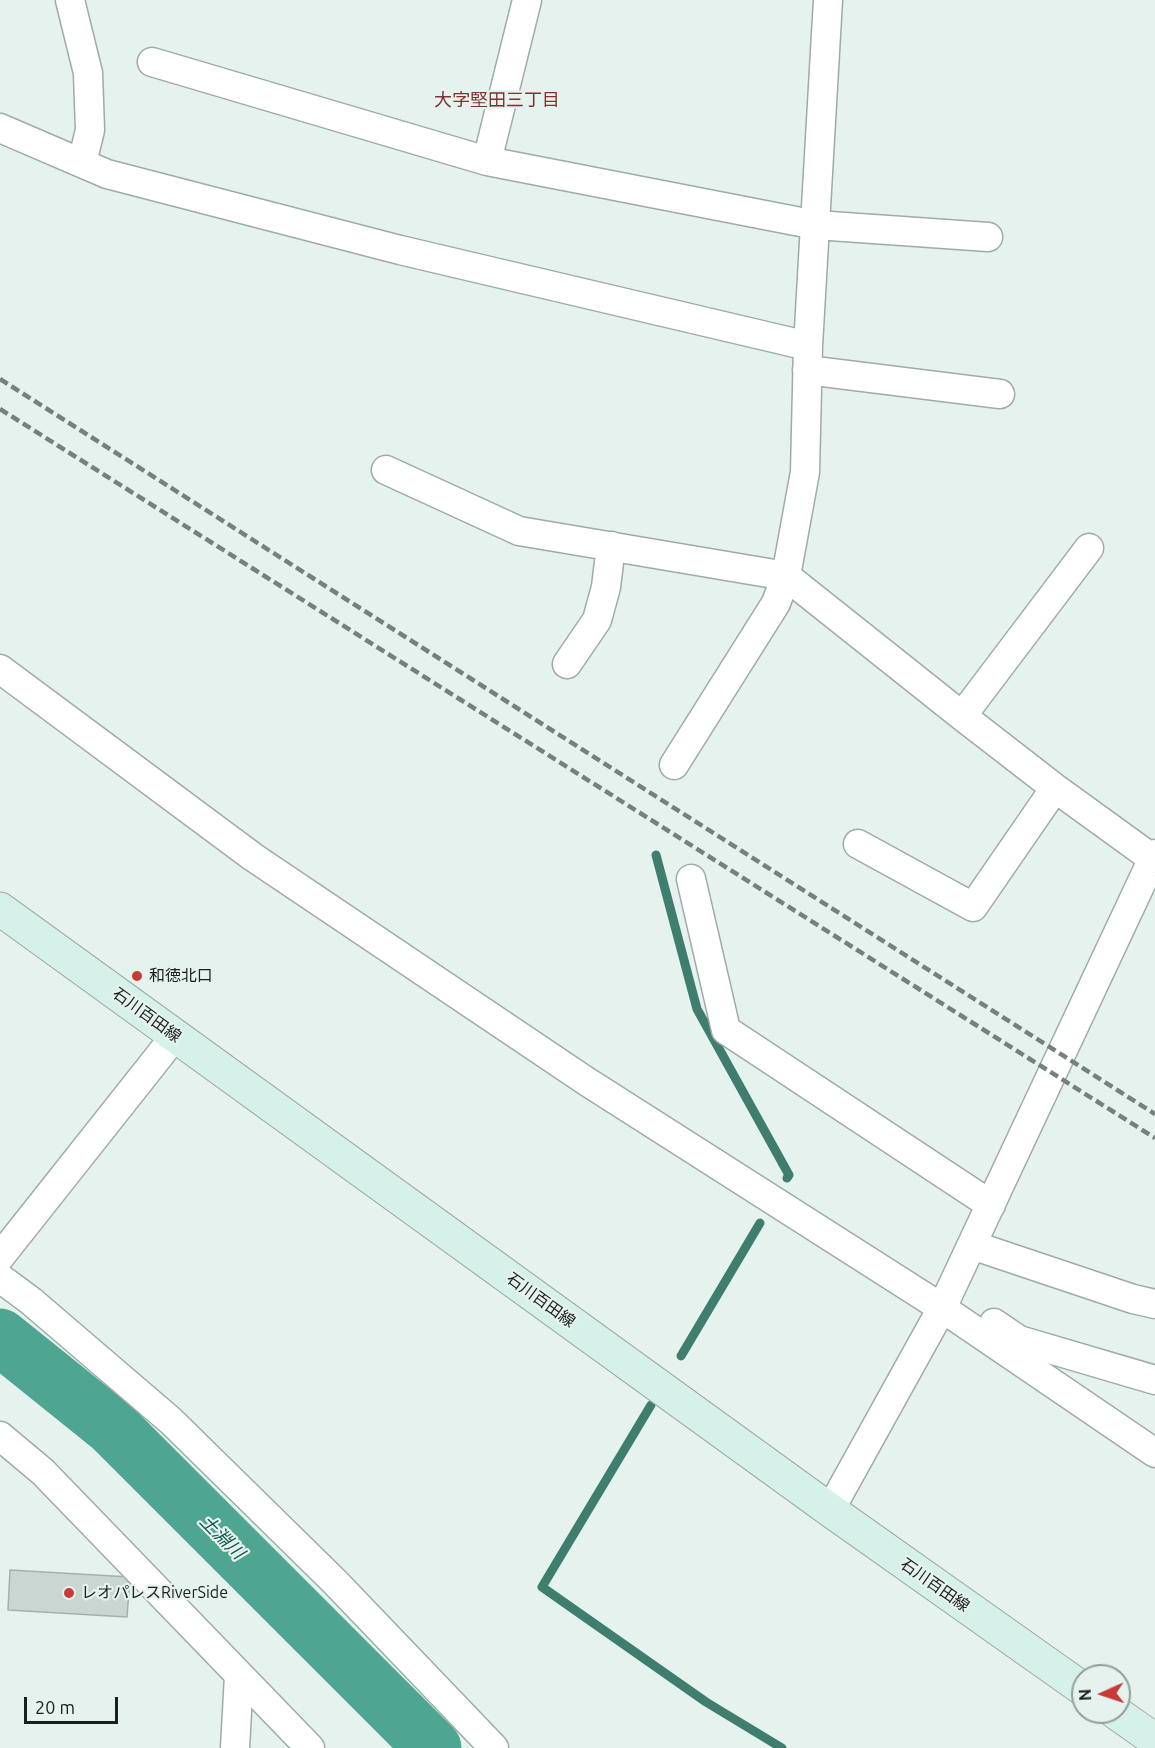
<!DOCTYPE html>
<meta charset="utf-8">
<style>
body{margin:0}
#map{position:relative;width:1155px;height:1748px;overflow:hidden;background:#e5f2ee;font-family:Ubuntu,sans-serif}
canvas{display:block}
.north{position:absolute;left:1071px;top:1664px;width:60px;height:60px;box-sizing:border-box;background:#e5f2ee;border:2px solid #949e9b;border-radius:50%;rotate:267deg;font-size:16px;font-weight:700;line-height:24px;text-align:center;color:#1b1f1e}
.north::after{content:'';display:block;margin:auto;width:21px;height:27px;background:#c83a37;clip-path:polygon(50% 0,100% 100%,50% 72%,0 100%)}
.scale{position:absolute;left:24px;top:1697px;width:94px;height:27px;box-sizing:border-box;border:3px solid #1b1f1e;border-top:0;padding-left:8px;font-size:18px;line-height:21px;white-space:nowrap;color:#1b1f1e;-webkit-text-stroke:4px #e5f2ee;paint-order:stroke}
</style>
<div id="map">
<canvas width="1155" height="1748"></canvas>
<div class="north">N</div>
<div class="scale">20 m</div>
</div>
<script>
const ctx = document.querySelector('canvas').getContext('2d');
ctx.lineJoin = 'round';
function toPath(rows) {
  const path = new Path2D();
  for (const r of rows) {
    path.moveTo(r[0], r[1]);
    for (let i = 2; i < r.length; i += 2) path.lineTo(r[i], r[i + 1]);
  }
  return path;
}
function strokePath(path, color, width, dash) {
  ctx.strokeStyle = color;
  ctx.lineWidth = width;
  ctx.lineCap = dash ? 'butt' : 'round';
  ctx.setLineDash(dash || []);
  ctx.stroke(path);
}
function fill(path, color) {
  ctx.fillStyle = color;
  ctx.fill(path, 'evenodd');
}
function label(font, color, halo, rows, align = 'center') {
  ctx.font = font + ' Ubuntu,"Noto Sans JP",sans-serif';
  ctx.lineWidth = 4.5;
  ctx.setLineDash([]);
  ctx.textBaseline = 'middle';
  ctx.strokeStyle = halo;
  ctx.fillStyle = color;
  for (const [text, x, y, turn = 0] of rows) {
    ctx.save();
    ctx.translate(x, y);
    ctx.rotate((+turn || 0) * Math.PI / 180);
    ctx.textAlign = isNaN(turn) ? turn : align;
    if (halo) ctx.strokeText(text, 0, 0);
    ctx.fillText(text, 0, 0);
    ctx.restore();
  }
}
strokePath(toPath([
 [656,855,697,1009,789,1175,787,1178],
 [681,1356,760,1223],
 [651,1405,542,1587,706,1702,782,1748]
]), '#3f7d6e', 9);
strokePath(toPath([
 [0,1337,112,1427,433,1748]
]), '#4ea591', 57);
const building = toPath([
 [10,1570,130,1577,127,1617,8,1610,10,1570]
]);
fill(building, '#c9d6d2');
strokePath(building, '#a5b1ad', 1.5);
const minor = toPath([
 [70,0,88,73,90,130,82,163],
 [828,0,808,346,805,472,786,576,962,716,1055,788,1153,859],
 [152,62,487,161,816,225,988,237],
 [0,128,107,174,400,250,808,346],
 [487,161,527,0],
 [807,370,1000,394],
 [386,470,519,531,786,576,776,603,674,765],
 [567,664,597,620,606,587,611,546],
 [0,669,253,857,586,1081,942,1308,1155,1453],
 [962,716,1089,548],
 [858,844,973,907,1055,788],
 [691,879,726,1030,991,1205],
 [972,1245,1133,1299,1155,1304],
 [0,1257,175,1036],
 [0,1278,31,1301,171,1421,335,1582,494,1748],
 [994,1323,1019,1340,1155,1380],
 [0,1436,43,1472,310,1748],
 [830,1510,942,1308,1155,854],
 [235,1748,239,1675]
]);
const secondary = toPath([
 [0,909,830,1510,1083,1689],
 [1115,1712,1155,1740]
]);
strokePath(minor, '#9faba7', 31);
strokePath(secondary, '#9faba7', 35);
strokePath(minor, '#fff', 28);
strokePath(secondary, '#d5f1ea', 33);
strokePath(toPath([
 [0,379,1155,1114],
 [0,409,1155,1138]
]), '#78807e', 4.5, [9, 4.5]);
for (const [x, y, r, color] of [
 [137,976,6,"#c83a37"],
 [69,1593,6,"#c83a37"]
]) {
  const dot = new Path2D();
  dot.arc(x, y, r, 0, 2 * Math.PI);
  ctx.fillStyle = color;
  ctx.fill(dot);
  strokePath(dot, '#e5f2ee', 2);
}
label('16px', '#1b1f1e', '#e5f2ee', [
 ["和徳北口",149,976],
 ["レオパレスRiverSide",81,1593]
], 'left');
label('16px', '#1b1f1e', '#e5f2ee', [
 ["石川百田線",147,1015,36],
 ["石川百田線",541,1300,36],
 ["石川百田線",935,1585,35]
]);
label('18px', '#7b342f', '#e5f2ee', [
 ["大字堅田三丁目",497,100]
]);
label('italic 18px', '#0f584a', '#e5f2ee', [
 ["土淵川",222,1537,45]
]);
</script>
